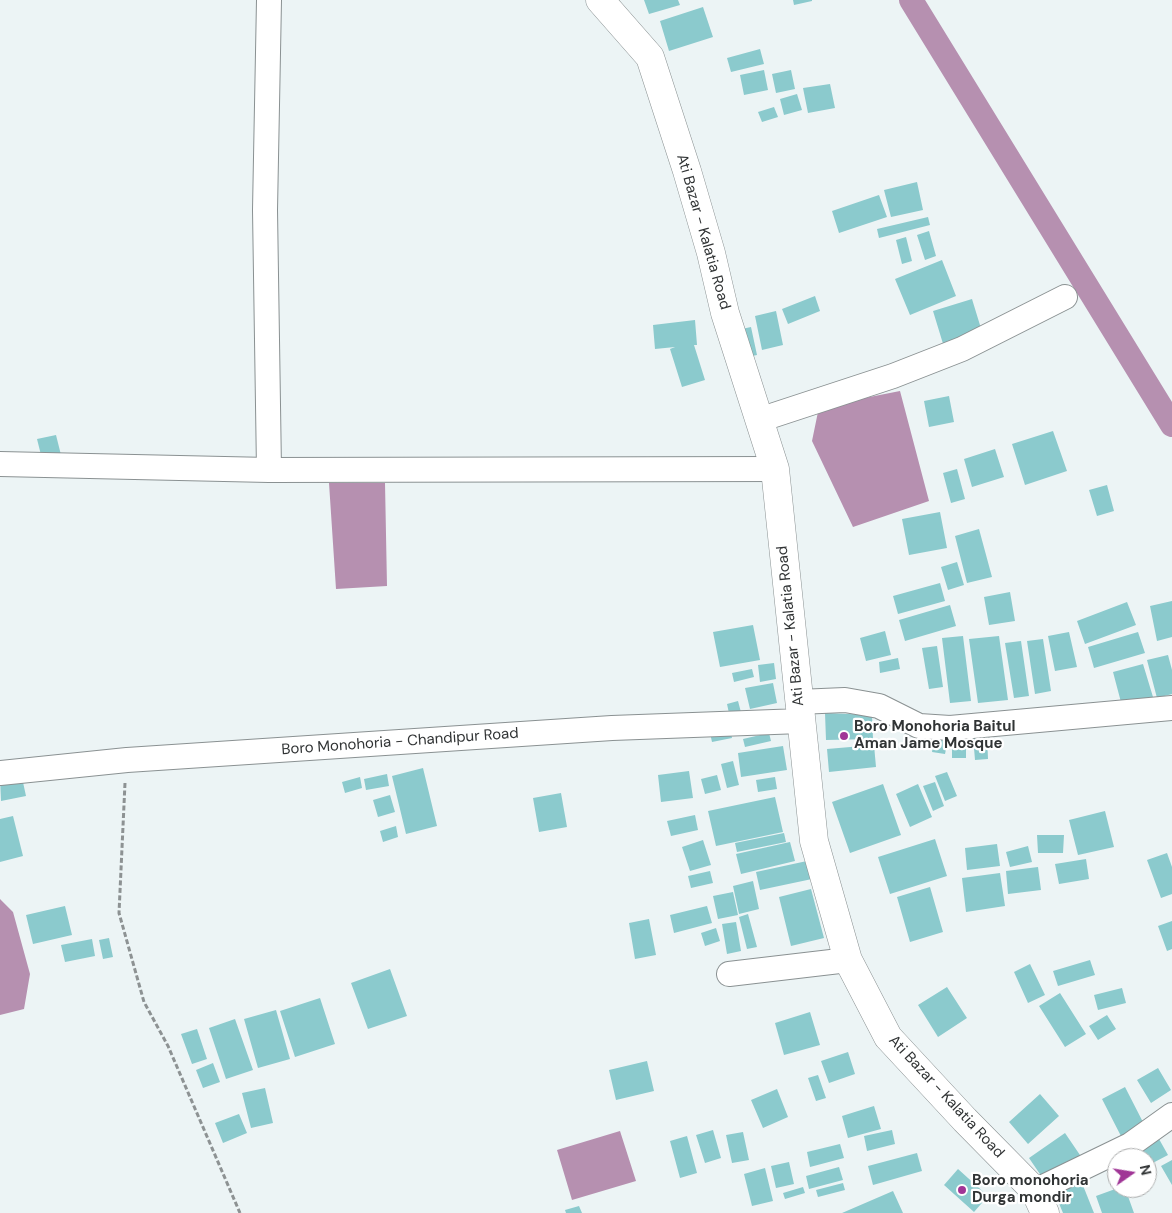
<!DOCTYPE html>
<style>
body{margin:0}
#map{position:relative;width:1172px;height:1213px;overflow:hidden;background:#ecf4f5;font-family:"DM Sans",sans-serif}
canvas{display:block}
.north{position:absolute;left:1107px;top:1148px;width:50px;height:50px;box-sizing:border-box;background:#fff;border:1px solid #adaeae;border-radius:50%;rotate:77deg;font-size:14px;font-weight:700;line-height:20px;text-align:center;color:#313435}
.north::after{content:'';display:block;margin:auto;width:18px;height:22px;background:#a03596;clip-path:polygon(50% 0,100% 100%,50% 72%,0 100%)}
</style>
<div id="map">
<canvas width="1172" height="1213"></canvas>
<div class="north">N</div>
</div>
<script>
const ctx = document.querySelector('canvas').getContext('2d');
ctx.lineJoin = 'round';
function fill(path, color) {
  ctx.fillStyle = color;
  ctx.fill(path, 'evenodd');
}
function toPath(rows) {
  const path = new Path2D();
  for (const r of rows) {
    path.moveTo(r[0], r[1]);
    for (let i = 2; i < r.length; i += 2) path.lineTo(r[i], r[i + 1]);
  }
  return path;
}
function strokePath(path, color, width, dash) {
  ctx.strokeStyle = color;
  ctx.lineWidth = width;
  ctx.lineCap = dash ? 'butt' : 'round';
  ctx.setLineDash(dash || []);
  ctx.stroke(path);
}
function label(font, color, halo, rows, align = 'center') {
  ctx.font = font + ' "DM Sans",sans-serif';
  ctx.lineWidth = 4.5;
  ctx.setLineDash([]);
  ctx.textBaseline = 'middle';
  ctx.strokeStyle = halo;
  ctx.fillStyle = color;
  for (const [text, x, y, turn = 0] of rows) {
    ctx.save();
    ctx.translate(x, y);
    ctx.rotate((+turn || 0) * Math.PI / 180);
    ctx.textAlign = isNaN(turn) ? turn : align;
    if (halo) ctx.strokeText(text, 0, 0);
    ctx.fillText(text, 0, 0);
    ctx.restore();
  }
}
fill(toPath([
 [900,391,929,501,853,527,812,441,819,407],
 [329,483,385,483,387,586,336,589],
 [0,899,13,912,30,974,24,1009,0,1015],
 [620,1131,636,1181,572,1200,557,1150]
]), '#b690b0');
strokePath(toPath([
 [911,0,1172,425]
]), '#b690b0', 24);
fill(toPath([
 [644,0,678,0,680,5,649,14],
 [793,0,812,0,812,1,794,5],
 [703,7,713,37,669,51,660,21],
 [760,49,764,64,731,72,727,58],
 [764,70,768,90,744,95,740,75],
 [791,70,795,89,776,93,772,74],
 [830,84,835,108,808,113,803,88],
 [797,94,802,110,784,115,780,99],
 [774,107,778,117,762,122,758,112],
 [917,182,923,210,891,217,884,190],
 [879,195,887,217,839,233,832,211],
 [928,217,930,225,879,238,877,229],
 [929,231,936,256,925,260,917,235],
 [906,237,912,261,902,264,896,240],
 [942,260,956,296,910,315,895,279],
 [815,296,820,311,788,324,782,309],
 [972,299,983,335,944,347,933,311],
 [776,311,783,345,762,350,755,316],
 [695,320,697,345,694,345,705,380,682,387,670,349,675,347,655,349,653,325],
 [751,327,757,355,743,358,737,330],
 [949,396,954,422,929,427,924,401],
 [1053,431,1067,471,1025,485,1012,444],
 [56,435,62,459,43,463,37,439],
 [995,449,1004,477,972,487,964,459],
 [957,469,965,499,951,503,943,473],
 [1107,485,1114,511,1097,516,1089,490],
 [940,512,947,548,909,555,902,519],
 [979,529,992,577,967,583,955,536],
 [957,562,964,585,948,590,941,567],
 [940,583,945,601,898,614,893,596],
 [1010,592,1015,621,989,625,984,597],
 [1172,601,1172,637,1157,641,1150,606],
 [1127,602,1136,625,1085,644,1077,621],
 [950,605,956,626,905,641,899,620],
 [753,625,760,660,720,667,713,632],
 [885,631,891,655,866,661,860,638],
 [1069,632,1077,667,1055,671,1048,636],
 [1138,632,1145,653,1094,668,1088,647],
 [963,636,971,701,950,703,942,638],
 [999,636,1008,700,978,703,969,639],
 [1043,639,1051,691,1035,694,1027,641],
 [1021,641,1029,696,1014,698,1005,643],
 [937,646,943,687,929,689,922,648],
 [1168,655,1172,670,1172,694,1157,698,1147,660],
 [898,658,900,669,880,673,879,662],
 [774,663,776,679,760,682,758,665],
 [1143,664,1153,697,1122,706,1113,672],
 [752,669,754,677,734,682,732,673],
 [773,683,777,703,750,709,745,688],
 [738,701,742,716,730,718,727,704],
 [825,713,872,715,873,739,826,740],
 [730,729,732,738,712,742,710,733],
 [769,733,771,741,745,747,743,739],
 [935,733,949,735,945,754,932,752],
 [952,733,966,734,966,758,952,758],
 [987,735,988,759,975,760,973,736],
 [874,745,876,767,829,772,827,749],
 [783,746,787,770,741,777,738,753],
 [733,761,739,785,727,788,721,764],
 [423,768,437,826,406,834,392,776],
 [689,771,693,798,661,802,658,775],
 [947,772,957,796,945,801,935,776],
 [21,773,26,796,1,801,0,777],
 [387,774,389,786,366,790,364,779],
 [717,775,721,790,705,794,701,779],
 [360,777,362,788,345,793,342,782],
 [775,777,777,789,758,792,756,780],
 [935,782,944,806,933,811,923,786],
 [883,784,901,835,850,853,832,802],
 [918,784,932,817,910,827,896,794],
 [561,793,567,827,539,832,533,798],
 [390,795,395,812,378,817,373,800],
 [775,797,783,832,716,846,708,811],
 [1105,811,1114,847,1078,855,1069,820],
 [695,815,698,830,671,836,667,821],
 [13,816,23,856,0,862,0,819],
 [396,826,398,837,383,842,380,831],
 [784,833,786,842,737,852,735,843],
 [1037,835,1064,835,1063,853,1038,853],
 [935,839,947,876,890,894,878,857],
 [703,840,711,865,690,871,682,847],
 [790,842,795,861,741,874,736,854],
 [997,844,1000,866,967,870,965,848],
 [1028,846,1032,862,1010,867,1006,852],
 [1167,853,1172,867,1172,894,1161,898,1147,860],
 [1086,859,1089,879,1059,884,1055,864],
 [807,861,812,879,760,890,756,872],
 [1038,867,1041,890,1008,894,1006,871],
 [710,871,713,883,691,888,688,876],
 [1000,873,1005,906,966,912,962,878],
 [753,881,759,909,739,914,733,886],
 [930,887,943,932,910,942,897,897],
 [811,889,824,938,791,946,779,897],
 [733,892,738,915,718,919,713,896],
 [65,906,72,935,33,944,26,915],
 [707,906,712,923,674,933,670,915],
 [748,914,757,947,747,949,739,917],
 [649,919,656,955,635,959,629,923],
 [1172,921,1172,949,1167,951,1158,926],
 [736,922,741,951,727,954,722,924],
 [716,928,720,941,705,946,701,933],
 [109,938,113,957,103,959,99,940],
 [92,939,95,956,65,962,61,945],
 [1090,960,1095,975,1058,986,1053,971],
 [1030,964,1045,995,1028,1003,1014,972],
 [390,969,407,1016,368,1029,351,983],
 [947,987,967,1018,938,1037,918,1005],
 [1122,988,1126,1003,1098,1010,1094,995],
 [1060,993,1086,1034,1065,1047,1039,1006],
 [320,998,335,1044,295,1057,280,1011],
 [276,1010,290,1059,258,1068,244,1019],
 [810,1012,820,1045,784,1055,775,1023],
 [1107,1015,1116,1029,1098,1040,1089,1026],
 [235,1019,253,1070,226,1079,209,1028],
 [197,1029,207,1059,192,1064,181,1034],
 [848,1052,855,1074,829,1083,821,1061],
 [647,1061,654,1091,616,1100,609,1070],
 [213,1063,220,1082,203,1088,196,1070],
 [1158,1068,1171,1090,1151,1103,1137,1080],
 [818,1075,826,1098,816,1101,808,1078],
 [1125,1087,1146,1128,1123,1140,1102,1099],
 [265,1088,273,1123,251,1128,242,1093],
 [777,1089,788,1117,763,1128,751,1100],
 [1040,1094,1059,1116,1028,1144,1009,1122],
 [874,1106,881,1129,848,1138,842,1116],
 [239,1114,247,1133,223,1143,215,1123],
 [713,1130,721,1158,705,1163,696,1135],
 [892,1130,895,1144,867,1151,864,1136],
 [743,1132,749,1160,732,1163,726,1135],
 [1065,1133,1082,1158,1046,1183,1029,1158],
 [687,1136,697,1173,680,1178,670,1141],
 [1159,1139,1168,1155,1147,1166,1147,1158,1142,1158,1138,1150],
 [840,1144,844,1158,810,1167,807,1152],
 [917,1153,922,1171,873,1185,868,1166],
 [1172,1160,1172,1185,1161,1166],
 [789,1162,794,1184,776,1188,771,1166],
 [839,1167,843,1180,809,1189,806,1176],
 [765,1168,773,1201,752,1206,744,1174],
 [958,1169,988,1196,974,1212,944,1185],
 [1080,1178,1094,1213,1063,1213,1053,1189],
 [843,1183,845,1190,818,1197,816,1190],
 [803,1187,805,1193,785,1199,783,1193],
 [1118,1188,1125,1188,1134,1213,1102,1213,1096,1196],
 [893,1191,903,1213,842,1213],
 [579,1206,582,1213,566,1213,565,1210]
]), '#8bcacd');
const minor = toPath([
 [269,0,265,210,269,470],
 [759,420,893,376,962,349,1065,297],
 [0,464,269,470,775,469],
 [798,702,845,700,879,706,919,726,950,728,1172,708],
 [0,773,127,760,612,728,801,721],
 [729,974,848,960],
 [1035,1191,1130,1145,1172,1115]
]);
const secondary = toPath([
 [600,0,650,57,687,171,711,253,725,313,775,469,814,841,848,960,888,1037,965,1120,1035,1191,1045,1213]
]);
strokePath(minor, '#8a9192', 26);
strokePath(secondary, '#8a9192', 29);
strokePath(toPath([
 [125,783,119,913,144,1002,168,1046,240,1213]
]), '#8d9293', 3, [5, 2.5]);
strokePath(minor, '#fff', 24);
strokePath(secondary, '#fff', 28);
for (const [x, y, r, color] of [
 [844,736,5,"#a03596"],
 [962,1190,5,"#a03596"]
]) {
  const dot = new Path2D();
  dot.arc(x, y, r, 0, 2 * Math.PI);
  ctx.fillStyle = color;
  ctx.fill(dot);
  strokePath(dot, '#fff', 2);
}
label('15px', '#313435', '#fff', [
 ["Ati Bazar - Kalatia Road",703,232,74],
 ["Ati Bazar - Kalatia Road",791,626,-96],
 ["Boro Monohoria - Chandipur Road",400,742,-4],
 ["Ati Bazar - Kalatia Road",946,1097,47]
]);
label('bold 15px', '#313435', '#fff', [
 ["Boro Monohoria Baitul",854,727],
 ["Aman Jame Mosque",854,744],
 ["Boro monohoria",972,1181],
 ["Durga mondir",972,1198]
], 'left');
</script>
